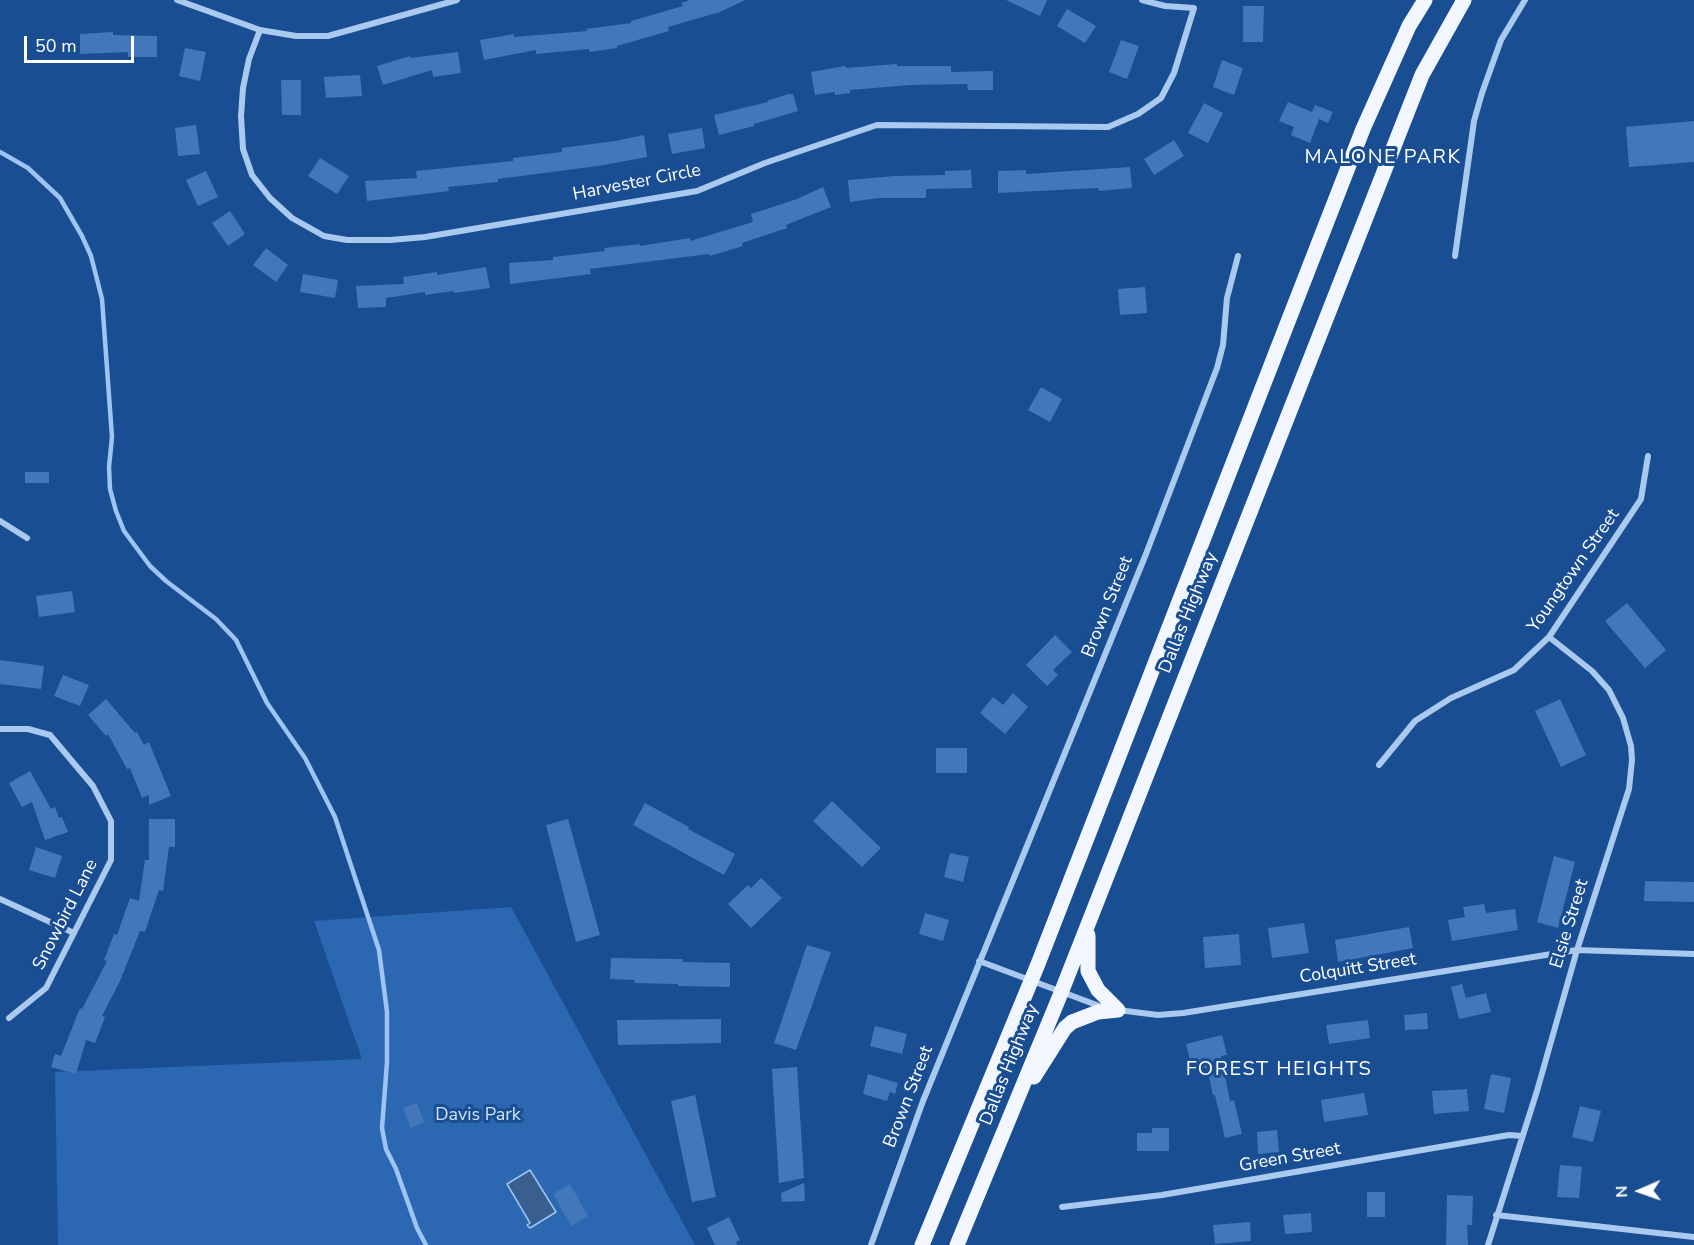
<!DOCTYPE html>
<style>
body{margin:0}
#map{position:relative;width:1694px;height:1245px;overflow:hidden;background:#1a4e93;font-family:"Nunito Sans",sans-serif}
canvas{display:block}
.north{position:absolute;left:1610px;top:1161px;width:60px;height:60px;-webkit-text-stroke:4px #1a4e93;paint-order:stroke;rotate:268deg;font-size:16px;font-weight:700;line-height:24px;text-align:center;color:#fff}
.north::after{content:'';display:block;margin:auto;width:21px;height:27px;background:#fff;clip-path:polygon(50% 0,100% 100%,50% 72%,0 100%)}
.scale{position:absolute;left:24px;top:36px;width:110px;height:27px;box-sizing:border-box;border:3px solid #fff;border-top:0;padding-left:8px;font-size:18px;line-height:21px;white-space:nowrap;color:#fff;-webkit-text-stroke:4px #1a4e93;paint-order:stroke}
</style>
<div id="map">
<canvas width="1694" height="1245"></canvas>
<div class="north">N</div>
<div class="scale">50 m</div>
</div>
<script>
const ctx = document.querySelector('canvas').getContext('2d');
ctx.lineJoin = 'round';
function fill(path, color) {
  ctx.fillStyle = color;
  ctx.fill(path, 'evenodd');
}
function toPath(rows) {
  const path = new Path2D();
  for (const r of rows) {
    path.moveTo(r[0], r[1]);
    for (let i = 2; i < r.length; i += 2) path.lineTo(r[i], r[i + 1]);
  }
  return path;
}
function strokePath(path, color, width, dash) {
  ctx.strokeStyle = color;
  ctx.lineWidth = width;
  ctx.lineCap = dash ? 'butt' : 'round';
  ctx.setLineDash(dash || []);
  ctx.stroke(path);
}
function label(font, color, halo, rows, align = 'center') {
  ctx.font = font + ' "Nunito Sans",sans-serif';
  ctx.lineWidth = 6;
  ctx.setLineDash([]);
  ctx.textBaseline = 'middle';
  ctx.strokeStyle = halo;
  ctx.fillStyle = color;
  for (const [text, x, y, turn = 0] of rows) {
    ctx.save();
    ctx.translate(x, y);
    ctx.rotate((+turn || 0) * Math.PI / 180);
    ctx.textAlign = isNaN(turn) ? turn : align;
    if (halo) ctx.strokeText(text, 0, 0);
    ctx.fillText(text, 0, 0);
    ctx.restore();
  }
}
fill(toPath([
 [511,907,695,1245,58,1245,55,1072,362,1059,314,921]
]), '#2c67b1');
const water = toPath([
 [530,1170,556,1212,530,1228,527,1225,530,1223,507,1184,530,1170]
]);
fill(water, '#395e90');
strokePath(water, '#9dc4f2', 1.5);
strokePath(toPath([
 [0,152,28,168,60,198,82,236,91,256,102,299,112,437,109,467,110,489,116,511,124,531,150,566,166,581,216,619,236,640,267,703,305,758,335,817,379,950,387,1012,387,1062,382,1128,386,1149,396,1169,417,1228,426,1245]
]), '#9dc4f2', 4.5);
fill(toPath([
 [690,0,745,0,720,12,668,27,669,31,617,46,617,48,589,52,589,49,536,54,536,50,484,60,480,40,514,34,514,37,587,31,586,29,631,23,631,21,683,6,681,3],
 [1006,0,1047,0,1040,16],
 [1243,6,1264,6,1263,42,1243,42],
 [1067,9,1096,26,1085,43,1057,26],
 [113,32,113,35,157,36,157,57,128,57,128,52,80,54,80,34],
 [1121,40,1139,46,1127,79,1109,72],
 [185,48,206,52,200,81,179,76],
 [458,52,461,73,433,77,432,70,383,85,377,66,410,56,410,58],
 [1222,60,1243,68,1234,95,1213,87],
 [897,64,897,66,951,66,951,72,993,71,993,90,968,90,967,84,910,85,850,90,850,93,835,95,835,92,815,95,811,72,845,66,846,68],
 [360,75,362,96,326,98,324,77],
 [281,80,301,80,301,115,282,115],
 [788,94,793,94,798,111,754,124,754,126,719,135,714,115,768,102,767,101],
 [1288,102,1312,112,1315,105,1333,112,1328,123,1319,119,1310,143,1291,135,1294,127,1279,121],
 [1204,103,1223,113,1208,143,1188,133],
 [1694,121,1694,162,1629,167,1626,127],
 [196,125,200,154,178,156,175,128],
 [702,128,705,148,672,154,668,134],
 [644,135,647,157,598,166,498,179,498,182,448,187,449,191,367,201,365,181,417,178,416,171,513,161,513,158,562,152,562,148,615,141],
 [1174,140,1184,156,1154,175,1144,159],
 [320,158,349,176,337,194,308,176],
 [1130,167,1132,188,1099,191,1098,188,998,193,998,171,1026,170,1026,174],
 [971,170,972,188,926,189,926,198,879,198,850,202,848,180,894,176,945,175,945,171],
 [206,171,218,197,198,206,186,180],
 [823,187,831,207,786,225,787,228,742,243,743,246,710,256,709,254,590,269,591,274,510,284,509,263,553,260,553,257,605,251,604,248,640,244,640,246,690,238,690,241,753,222,751,214,797,199],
 [230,211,245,234,228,246,212,223],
 [266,248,288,265,276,282,253,265],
 [486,267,490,288,454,293,454,291,425,295,425,292,386,298,386,307,358,308,356,286,404,284,403,277,437,272,437,275],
 [303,274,338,280,335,298,300,292],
 [1145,287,1147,313,1120,315,1118,289],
 [1041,387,1062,399,1050,422,1028,410],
 [25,472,49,472,49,483,25,483],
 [72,591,75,612,39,617,36,596],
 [1627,603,1666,650,1645,668,1605,621],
 [1055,635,1072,652,1053,670,1058,675,1047,686,1026,665],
 [0,660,44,666,41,689,0,684],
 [63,675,89,685,80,706,54,696],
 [1013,693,1028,707,1005,734,980,713,993,697,1003,705],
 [106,699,135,733,137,732,144,745,149,742,171,796,149,805,149,795,142,798,130,768,127,769,108,734,106,736,88,715],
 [1560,699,1586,755,1561,767,1535,711],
 [936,748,967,748,967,773,936,773],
 [30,771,51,809,55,807,59,818,62,817,68,832,45,840,32,802,22,807,9,783],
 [832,801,881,848,862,867,813,821],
 [645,803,689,827,688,829,735,854,724,875,633,825],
 [149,819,175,819,175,847,169,847,163,891,159,890,145,932,140,931,120,981,102,1016,105,1017,95,1043,86,1040,76,1074,51,1067,55,1054,61,1056,80,1008,82,1009,107,961,104,960,114,934,117,935,130,898,139,901,145,860,149,860],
 [568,819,600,935,576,942,546,825],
 [36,847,62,856,55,878,29,870],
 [950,853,969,857,963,882,944,877],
 [1554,856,1575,862,1558,928,1537,922],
 [761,878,782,898,751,928,728,904,748,885,751,888],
 [1645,881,1694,882,1694,902,1644,901],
 [1484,904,1486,913,1515,909,1518,930,1452,941,1448,920,1465,917,1463,907],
 [925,913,949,920,943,941,919,934],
 [1304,923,1309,953,1272,958,1268,928],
 [1409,927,1413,948,1338,962,1335,940],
 [1239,934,1241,965,1205,968,1203,937],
 [807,945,831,952,796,1050,774,1043],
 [611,958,683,959,682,962,730,963,730,987,678,986,678,984,634,983,635,980,610,979],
 [1462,984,1466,998,1486,993,1491,1012,1459,1019,1451,987],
 [1427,1013,1428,1029,1405,1030,1404,1015],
 [721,1019,721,1043,618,1045,617,1020],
 [1368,1020,1370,1038,1329,1044,1326,1025],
 [875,1026,907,1034,902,1054,870,1046],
 [1222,1035,1227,1055,1221,1056,1230,1101,1234,1100,1242,1134,1225,1138,1215,1095,1213,1095,1207,1068,1204,1068,1202,1062,1191,1065,1186,1044],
 [797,1067,804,1178,779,1183,772,1069],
 [868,1074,898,1083,895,1094,890,1092,887,1101,863,1094],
 [1491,1074,1511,1078,1504,1113,1484,1109],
 [1467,1089,1469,1111,1434,1114,1432,1091],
 [1364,1093,1368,1115,1324,1122,1321,1100],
 [695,1095,716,1197,692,1202,671,1101],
 [417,1103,424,1122,411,1128,403,1108],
 [1580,1106,1601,1111,1593,1142,1572,1137],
 [1152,1128,1169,1128,1169,1151,1137,1151,1137,1133,1152,1133],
 [1277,1130,1279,1152,1258,1154,1257,1132],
 [1560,1165,1582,1167,1579,1198,1557,1197],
 [804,1183,805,1201,782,1202,781,1193],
 [570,1184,588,1216,571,1226,553,1194],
 [1367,1192,1385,1192,1385,1217,1367,1217],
 [1447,1195,1473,1196,1472,1225,1467,1225,1468,1245,1446,1245],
 [1311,1213,1312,1232,1285,1234,1283,1215],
 [729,1217,740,1240,736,1242,737,1245,715,1245,707,1228],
 [1250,1222,1251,1241,1215,1244,1213,1225]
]), '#4277ba');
strokePath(toPath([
 [177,0,260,30,296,36,328,36,457,0],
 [260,30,249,59,243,88,241,116,243,149,252,175,270,198,292,218,324,236,347,240,390,240,425,237,697,191,765,163,877,125,1108,127,1138,114,1161,98,1174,73,1194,8,1165,6,1142,0],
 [1455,256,1474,121,1482,93,1501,40,1525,0],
 [0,521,27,538],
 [0,729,28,729,50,735,93,786,111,821,111,860,46,988,9,1018],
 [1379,765,1415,721,1451,698,1514,670,1549,637,1641,499,1648,456],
 [0,899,74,933],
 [979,961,1102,1007],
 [1118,1010,1158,1015,1183,1013,1577,950,1694,954],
 [1062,1207,1162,1195,1509,1135,1522,1136],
 [1496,1215,1694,1237],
 [871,1245,923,1101,1146,554,1217,368,1223,345,1227,298,1238,256],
 [1488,1245,1537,1091,1577,950,1629,789,1632,760,1631,746,1623,718,1609,690,1592,671,1549,637]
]), '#aac9ef', 6);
strokePath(toPath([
 [1088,935,1088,971,1098,990,1118,1010],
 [1034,1077,1065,1028,1072,1022,1098,1012,1118,1010],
 [922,1245,1038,964,1363,129,1409,26,1425,0],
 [957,1245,1061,993,1422,75,1464,0]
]), '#f2f7ff', 15);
label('18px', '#fff', '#1a4e93', [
 ["Harvester Circle",637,183,-11],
 ["Youngtown Street",1574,571,-55],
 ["Brown Street",1108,607,-68],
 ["Dallas Highway",1189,613,-68],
 ["Snowbird Lane",66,915,-63],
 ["Elsie Street",1570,924,-73],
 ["Colquitt Street",1358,969,-9],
 ["Dallas Highway",1010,1065,-68],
 ["Brown Street",909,1097,-69],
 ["Green Street",1290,1158,-10]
]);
label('18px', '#d0e3fb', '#1a4e93', [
 ["Davis Park",478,1116]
]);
ctx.letterSpacing = '1.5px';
label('20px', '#fff', '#1a4e93', [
 ["MALONE PARK",1383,158],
 ["FOREST HEIGHTS",1279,1070]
]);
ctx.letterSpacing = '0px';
</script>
